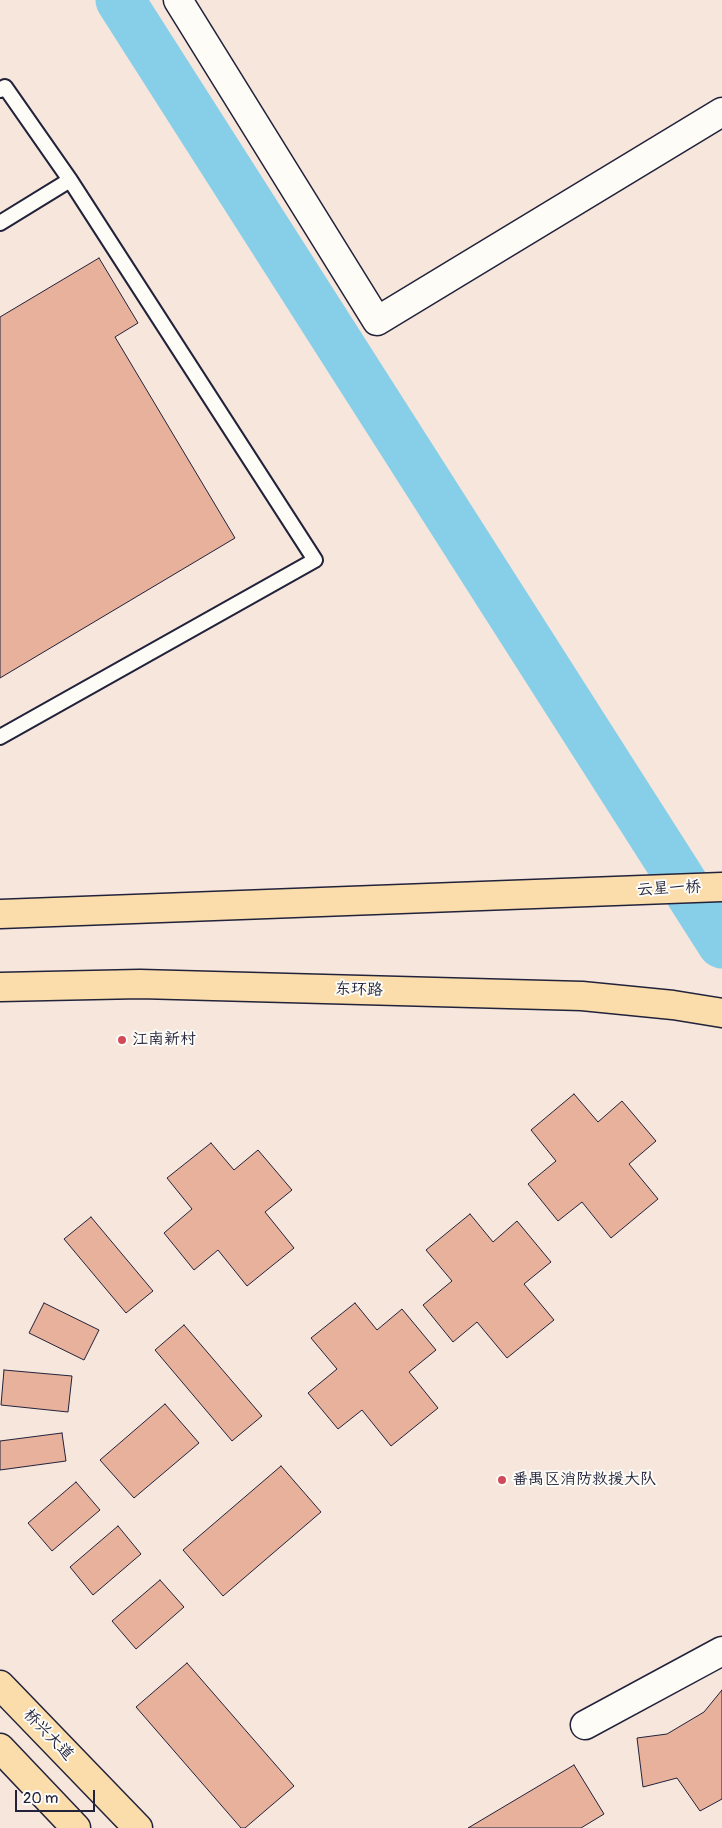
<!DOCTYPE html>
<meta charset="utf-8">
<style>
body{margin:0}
#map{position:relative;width:722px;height:1828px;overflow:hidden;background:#f6e6dc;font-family:Pangolin,sans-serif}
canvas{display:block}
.scale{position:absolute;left:15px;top:1790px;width:80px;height:22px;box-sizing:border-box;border:2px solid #22223b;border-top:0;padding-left:6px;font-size:15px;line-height:18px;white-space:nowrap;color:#22223b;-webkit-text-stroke:4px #fdfcf7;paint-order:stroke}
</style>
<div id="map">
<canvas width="722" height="1828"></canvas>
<div class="scale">20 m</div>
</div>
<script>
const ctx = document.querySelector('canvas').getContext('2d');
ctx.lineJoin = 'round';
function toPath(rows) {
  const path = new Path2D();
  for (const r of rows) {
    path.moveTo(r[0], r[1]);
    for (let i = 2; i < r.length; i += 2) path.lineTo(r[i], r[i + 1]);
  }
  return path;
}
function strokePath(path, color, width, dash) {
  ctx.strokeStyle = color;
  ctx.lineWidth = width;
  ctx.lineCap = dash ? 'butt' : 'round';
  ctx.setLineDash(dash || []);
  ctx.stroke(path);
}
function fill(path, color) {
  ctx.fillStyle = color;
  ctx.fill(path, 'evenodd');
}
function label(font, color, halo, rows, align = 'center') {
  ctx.font = font + ' Pangolin,"LXGW WenKai TC",sans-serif';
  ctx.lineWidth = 4;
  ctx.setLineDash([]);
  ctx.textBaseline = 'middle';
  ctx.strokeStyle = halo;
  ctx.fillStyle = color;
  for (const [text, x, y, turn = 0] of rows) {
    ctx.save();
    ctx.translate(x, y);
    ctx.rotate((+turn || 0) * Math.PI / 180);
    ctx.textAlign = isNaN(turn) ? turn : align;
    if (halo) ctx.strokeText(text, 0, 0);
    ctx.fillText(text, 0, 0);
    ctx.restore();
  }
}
strokePath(toPath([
 [120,0,722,944]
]), '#87cfe8', 49);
const building = toPath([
 [99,258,138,323,115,337,235,538,0,678,0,317,99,258],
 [574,1094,598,1122,622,1101,656,1141,629,1164,658,1199,611,1238,582,1202,558,1221,528,1184,556,1161,531,1130,574,1094],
 [211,1143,234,1170,258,1150,292,1190,265,1212,294,1248,247,1286,218,1250,194,1270,164,1233,192,1209,167,1178,211,1143],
 [470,1214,493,1242,517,1221,551,1262,524,1284,554,1320,507,1358,477,1322,453,1342,423,1305,452,1281,426,1250,470,1214],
 [91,1217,153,1291,126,1313,64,1239,91,1217],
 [44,1303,99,1330,84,1360,29,1333,44,1303],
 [355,1303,377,1330,402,1309,436,1350,409,1372,438,1408,391,1446,362,1410,338,1429,308,1393,337,1369,311,1338,355,1303],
 [184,1325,262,1416,232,1441,155,1350,184,1325],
 [4,1370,72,1376,68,1412,1,1405,4,1370],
 [165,1404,199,1443,134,1498,100,1460,165,1404],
 [62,1433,66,1461,0,1470,0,1441,62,1433],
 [281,1466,321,1512,223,1596,183,1550,281,1466],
 [76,1482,100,1510,52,1551,28,1523,76,1482],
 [118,1526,141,1554,93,1595,70,1567,118,1526],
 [160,1580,184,1607,136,1649,112,1621,160,1580],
 [187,1663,294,1786,245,1828,241,1828,136,1707,187,1663],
 [722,1690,722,1799,700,1811,677,1778,643,1787,637,1738,667,1734,704,1712,722,1690],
 [574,1765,604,1814,581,1828,468,1828,574,1765]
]);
fill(building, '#e7b19c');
strokePath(building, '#22223b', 1);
const service = toPath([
 [0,90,5,87,70,180,315,560,0,737],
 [0,223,70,180]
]);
const minor = toPath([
 [178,0,377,321,722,112],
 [585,1725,722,1651]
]);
const primary = toPath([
 [0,914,722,887],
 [0,987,140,984,582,996,673,1005,722,1013],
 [0,1685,138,1828],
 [0,1748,76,1828]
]);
strokePath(service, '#22223b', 18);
strokePath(minor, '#22223b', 31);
strokePath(primary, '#22223b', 31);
strokePath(service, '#fdfcf7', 14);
strokePath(minor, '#fdfcf7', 28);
strokePath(primary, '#faddab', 28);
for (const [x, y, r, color] of [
 [122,1040,5,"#d1495b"],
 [502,1480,5,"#d1495b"]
]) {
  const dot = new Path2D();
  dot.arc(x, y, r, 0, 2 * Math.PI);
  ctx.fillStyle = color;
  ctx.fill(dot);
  strokePath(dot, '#fdfcf7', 2);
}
label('16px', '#22223b', '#fdfcf7', [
 ["云星一桥",669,889,-3],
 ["东环路",359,990,2],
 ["桥兴大道",48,1735,46]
]);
label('16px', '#22223b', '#fdfcf7', [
 ["江南新村",132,1040],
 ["番禺区消防救援大队",512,1480]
], 'left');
</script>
